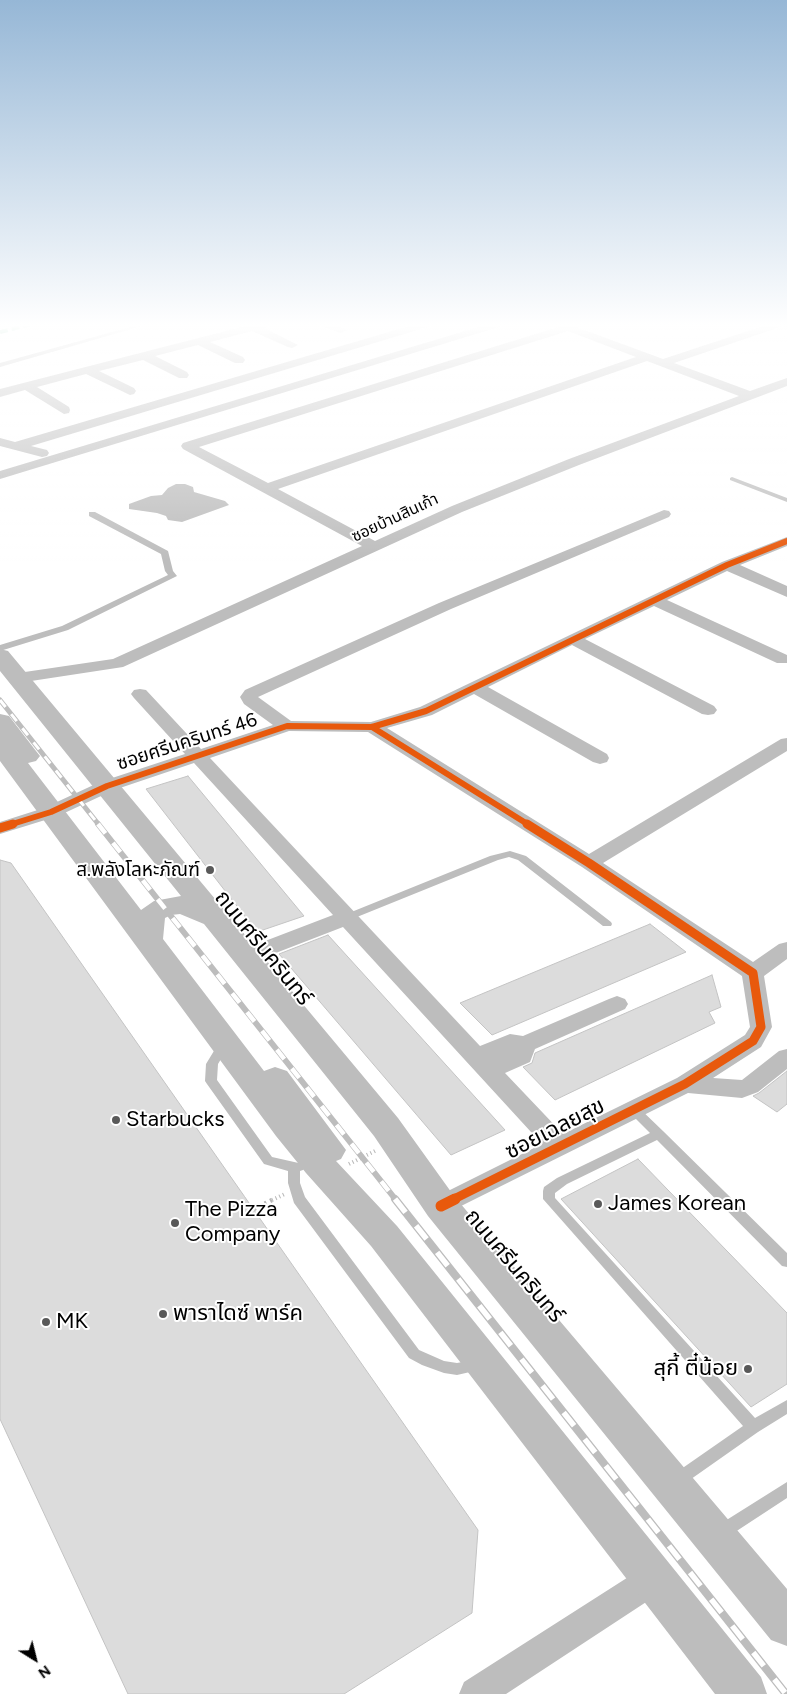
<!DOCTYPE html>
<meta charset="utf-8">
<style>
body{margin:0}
#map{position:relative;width:787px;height:1694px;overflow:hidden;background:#fff;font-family:Figtree,sans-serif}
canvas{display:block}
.north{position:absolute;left:10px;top:1634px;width:50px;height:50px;-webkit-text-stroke:4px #fff;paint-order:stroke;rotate:144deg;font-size:14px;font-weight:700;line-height:20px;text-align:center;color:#000}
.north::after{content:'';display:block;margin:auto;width:18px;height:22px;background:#000;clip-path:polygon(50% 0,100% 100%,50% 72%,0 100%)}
</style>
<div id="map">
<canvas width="787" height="1694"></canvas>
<div class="north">N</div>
</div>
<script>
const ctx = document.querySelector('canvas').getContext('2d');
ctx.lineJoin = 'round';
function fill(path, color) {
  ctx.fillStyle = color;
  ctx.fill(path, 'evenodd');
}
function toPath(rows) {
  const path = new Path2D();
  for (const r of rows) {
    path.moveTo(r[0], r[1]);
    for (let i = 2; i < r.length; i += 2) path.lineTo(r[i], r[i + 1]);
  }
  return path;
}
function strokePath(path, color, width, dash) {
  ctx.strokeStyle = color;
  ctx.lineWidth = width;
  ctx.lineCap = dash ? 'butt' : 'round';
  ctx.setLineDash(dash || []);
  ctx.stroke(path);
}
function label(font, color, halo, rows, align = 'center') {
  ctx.font = font + ' Figtree,"Noto Sans Thai",sans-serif';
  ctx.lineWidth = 4;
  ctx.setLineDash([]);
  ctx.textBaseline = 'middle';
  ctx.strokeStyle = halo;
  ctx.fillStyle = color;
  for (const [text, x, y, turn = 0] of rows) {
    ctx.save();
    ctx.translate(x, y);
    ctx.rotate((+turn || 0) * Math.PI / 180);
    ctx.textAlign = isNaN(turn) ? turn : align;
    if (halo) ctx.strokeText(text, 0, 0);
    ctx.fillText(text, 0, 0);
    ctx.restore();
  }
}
fill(toPath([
 [176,484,185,484,193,487,194,492,225,501,229,505,182,522,168,520,166,516,157,513,129,509,129,504,151,496,162,495,168,488]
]), '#bbb');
fill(toPath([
 [488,324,503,324,502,326,0,479,0,471,488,324]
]), '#bbb');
const building = toPath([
 [188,776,304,916,257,932,146,789,188,776],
 [0,860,11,863,478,1530,472,1613,344,1694,128,1694,0,1419,0,860],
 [650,924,686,952,492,1035,460,1003,650,924],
 [328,935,505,1130,451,1155,279,954,328,935],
 [712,975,721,1007,709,1012,715,1023,555,1100,523,1067,532,1063,535,1053,712,975],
 [787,1071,787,1104,777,1112,753,1096,759,1093,787,1071],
 [638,1159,787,1313,787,1384,751,1407,561,1199,638,1159]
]);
fill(building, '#dcdcdc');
strokePath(building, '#c4c4c4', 1);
strokePath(toPath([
 [55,459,499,324],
 [0,476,37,465]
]), '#b8b8b8', 2, [0.5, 2]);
strokePath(toPath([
 [349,1164,375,1151],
 [272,1200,285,1194]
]), '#b8b8b8', 4, [1, 3]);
strokePath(toPath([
 [254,1209,274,1199]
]), '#b8b8b8', 4.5, [2, 4]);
fill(toPath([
 [141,324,149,324,0,367,0,363,141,324],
 [732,477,787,498,787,502,730,480,730,478,732,477],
 [89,512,95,512,168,551,173,571,177,576,68,630,0,651,0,645,62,626,168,575,165,571,161,554,89,516,89,512],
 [510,851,526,856,611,922,612,924,611,926,603,926,518,860,509,857,498,860,352,919,344,919,343,917,344,915,490,856,510,851],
 [224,1040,228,1041,230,1044,218,1064,217,1080,272,1157,303,1164,305,1167,303,1170,300,1171,300,1183,305,1197,419,1350,444,1361,457,1363,478,1359,483,1361,485,1365,483,1369,457,1375,444,1373,422,1365,409,1358,294,1203,288,1183,288,1171,264,1164,207,1084,205,1081,206,1064,220,1041,224,1040],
 [633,1105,637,1106,663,1131,787,1253,787,1267,782,1266,657,1140,567,1184,555,1193,555,1198,755,1418,787,1400,787,1414,758,1432,684,1484,679,1486,674,1484,671,1479,674,1474,743,1426,543,1199,543,1191,544,1187,557,1178,650,1133,629,1112,627,1109,629,1106,633,1105],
 [787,1482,787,1498,729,1536,723,1538,717,1536,715,1531,717,1526,787,1482]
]), '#bdbdbd');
fill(toPath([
 [253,324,271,324,270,326,264,328,298,345,292,348,288,347,252,331,210,342,243,357,245,360,243,363,235,363,198,345,155,356,187,372,189,375,187,378,179,378,143,360,99,371,134,388,136,391,134,394,130,395,86,374,37,387,69,407,70,410,69,413,64,414,25,390,0,397,0,389,253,324],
 [318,324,334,324,347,330,341,333,320,326,318,324],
 [416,324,433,324,431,326,31,446,47,450,49,453,47,456,42,457,0,446,0,438,15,442,416,324],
 [568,324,663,359,769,324,784,324,783,326,674,363,750,391,787,378,787,386,579,465,462,512,123,667,18,683,12,682,9,678,12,674,18,673,113,659,362,546,183,449,181,446,183,443,568,324],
 [568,331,636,357,268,483,199,447,568,331],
 [647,361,739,396,569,459,452,506,375,541,278,489,647,361],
 [664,510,669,511,671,514,669,517,451,609,258,697,291,721,371,722,420,707,722,562,787,537,787,546,740,565,787,586,787,597,727,571,667,600,787,655,787,663,777,663,654,606,585,639,714,706,717,710,714,714,708,715,702,714,572,645,488,687,607,754,609,758,607,762,600,764,593,762,474,694,432,715,387,728,589,854,781,739,787,738,787,751,603,863,753,962,779,944,787,942,787,959,764,976,772,1027,761,1047,713,1078,742,1080,779,1051,787,1049,787,1069,758,1092,742,1098,688,1093,441,1216,432,1213,428,1206,432,1199,542,1144,343,927,255,961,247,963,239,961,236,956,239,951,333,915,194,763,114,790,58,816,0,834,0,822,44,808,100,782,185,754,134,698,131,694,134,690,140,689,146,690,201,749,273,725,244,704,240,697,245,690,439,603,664,510],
 [289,731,368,732,582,867,742,976,750,1027,745,1035,677,1078,563,1134,505,1073,530,1062,535,1049,625,1009,628,1004,625,999,617,996,609,999,523,1036,510,1034,480,1046,210,758,289,731],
 [655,1562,666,1567,671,1578,666,1589,506,1694,459,1694,464,1682,644,1567,655,1562]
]), '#bdbdbd');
fill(toPath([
 [0,649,8,651,398,1118,454,1196,787,1589,787,1646,771,1640,428,1216,374,1136,204,924,180,914,171,915,165,918,163,939,264,1071,275,1067,287,1071,346,1150,341,1159,336,1161,397,1226,761,1677,767,1694,715,1694,371,1246,306,1173,276,1136,0,761,0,714,9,716,36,751,40,756,36,761,28,763,141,910,154,901,181,896,0,671,0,649]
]), '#bdbdbd');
const railFar2 = toPath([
 [0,700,99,825]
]);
const railFar1 = toPath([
 [98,824,396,1200]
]);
const rail = toPath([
 [395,1199,786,1694]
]);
strokePath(railFar2, '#bdbdbd', 5);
strokePath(railFar1, '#bdbdbd', 6);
strokePath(rail, '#bdbdbd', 8);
strokePath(railFar2, '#fff', 3, [9]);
strokePath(railFar1, '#fff', 4.5, [12]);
strokePath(rail, '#fff', 5.5, [17]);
strokePath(toPath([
 [0,332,32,324]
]), '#00873e', 4, [8, 4]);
strokePath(toPath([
 [372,727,529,825],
 [9,825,51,812,107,786,287,726,372,727,426,711,727,565,787,541]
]), '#e8590c', 6);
strokePath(toPath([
 [0,828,13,824],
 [452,1200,685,1084,753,1041,761,1027,753,973,589,863,527,824]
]), '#e8590c', 9);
strokePath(toPath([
 [441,1206,455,1199]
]), '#e8590c', 11);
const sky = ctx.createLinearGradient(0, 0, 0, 561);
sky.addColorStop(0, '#96b7d6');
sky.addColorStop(0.58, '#fff');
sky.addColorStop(1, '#ffffff00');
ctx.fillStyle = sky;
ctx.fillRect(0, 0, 787, 561);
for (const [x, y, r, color] of [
 [210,870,5,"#595959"],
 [116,1120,5,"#595959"],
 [598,1204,5,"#595959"],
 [175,1223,5,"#595959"],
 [163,1314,5,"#595959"],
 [46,1322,5,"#595959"],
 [748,1369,5,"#595959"]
]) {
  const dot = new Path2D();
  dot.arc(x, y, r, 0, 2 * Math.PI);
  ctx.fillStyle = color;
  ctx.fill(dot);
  strokePath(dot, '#fff', 2);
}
label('16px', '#000', '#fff', [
 ["ซอยบ้านสินเก้า",395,518,-25]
]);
label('19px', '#000', '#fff', [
 ["ซอยศรีนครินทร์ 46",187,742,-18]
]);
label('19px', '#000', '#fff', [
 ["ส.พลังโลหะภัณฑ์",200,870]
], 'right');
label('22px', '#000', '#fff', [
 ["ถนนศรีนครินทร์",263,948,51],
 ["ซอยเฉลยสุข",555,1129,-27],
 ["ถนนศรีนครินทร์",514,1266,50]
]);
label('22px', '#000', '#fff', [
 ["Starbucks",126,1120],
 ["James Korean",608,1204],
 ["The Pizza",185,1210],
 ["Company",185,1235],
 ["พาราไดซ์ พาร์ค",173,1314],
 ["MK",56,1322],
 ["สุกี้ ตี๋น้อย",738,1369,"right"]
], 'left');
</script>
